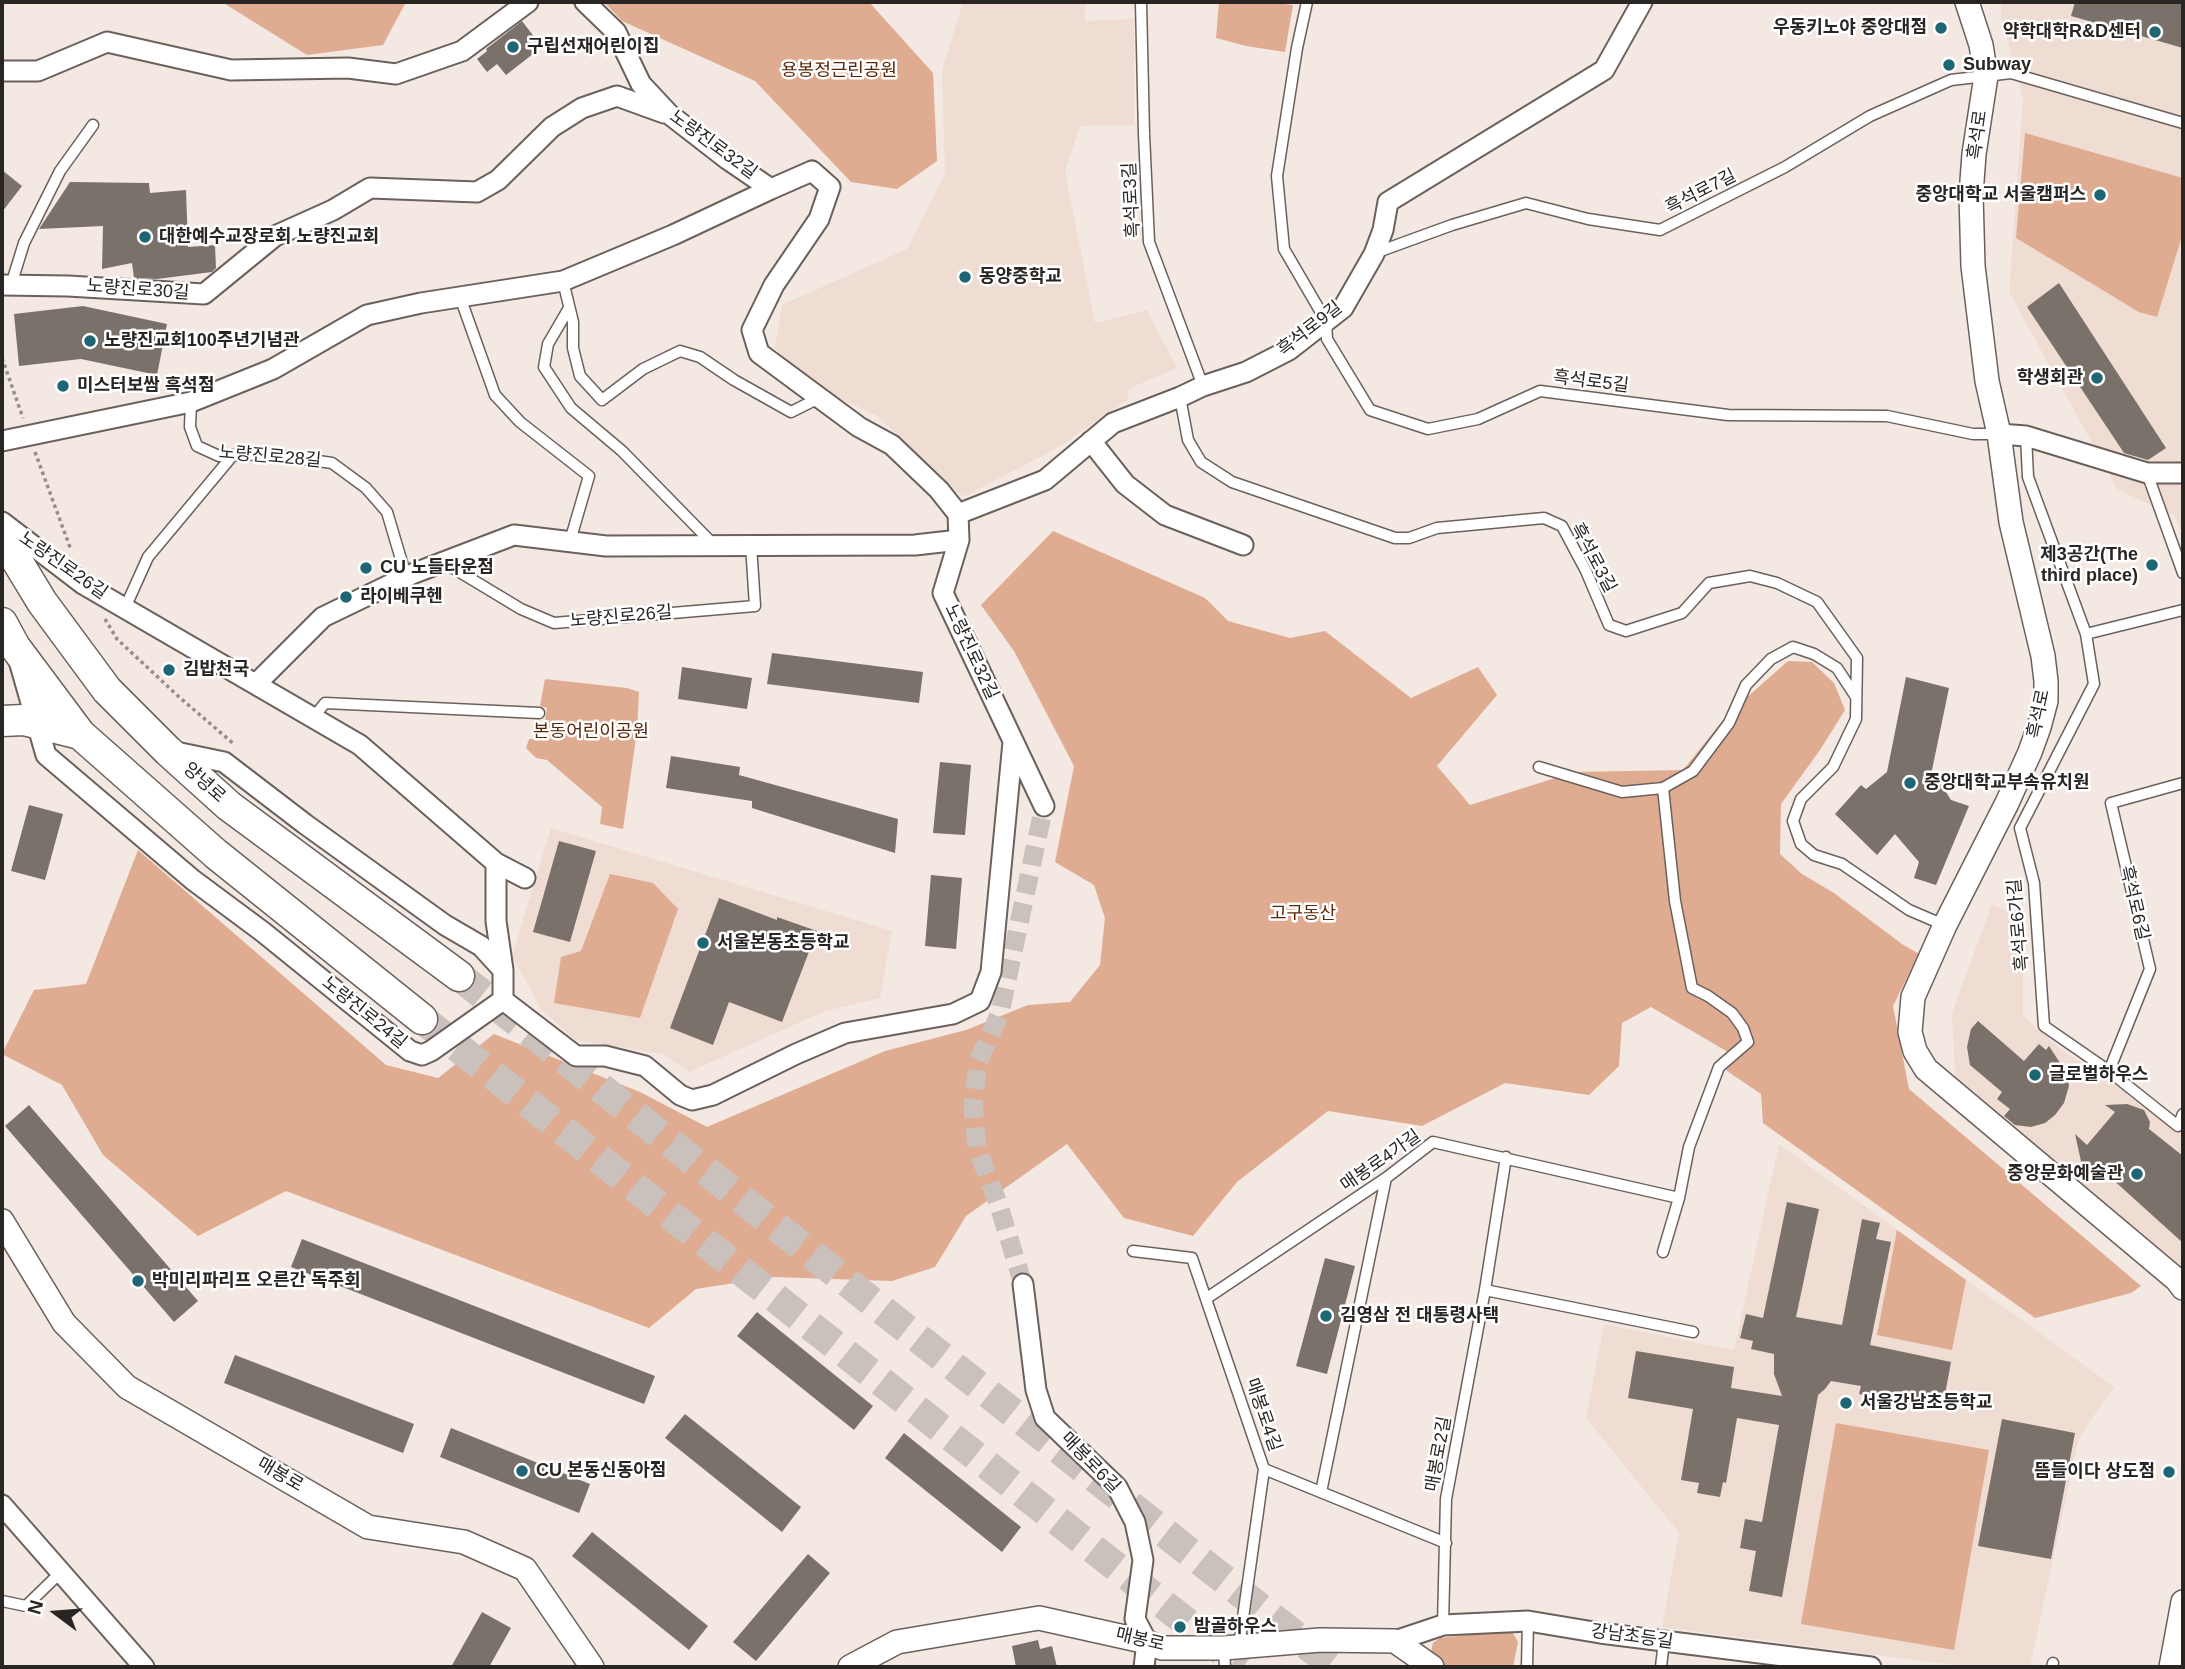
<!DOCTYPE html>
<meta charset="utf-8">
<style>
body{margin:0}
#map{position:relative;width:2185px;height:1669px;overflow:hidden;background:#f4e8e2;font-family:Arial,sans-serif}
canvas{display:block}
.frame{position:absolute;inset:0;border:4px solid #292523;pointer-events:none}
.north{position:absolute;left:21px;top:1578px;width:70px;height:70px;-webkit-text-stroke:5px #fff;paint-order:stroke;rotate:286deg;font-size:19px;font-weight:700;line-height:28px;text-align:center;color:#292523}
.north::after{content:'';display:block;margin:auto;width:24px;height:32px;background:#292523;clip-path:polygon(50% 0,100% 100%,50% 72%,0 100%)}
</style>
<div id="map">
<canvas width="2185" height="1669"></canvas>
<div class="frame"></div>
<div class="north">N</div>
</div>
<script>
const ctx = document.querySelector('canvas').getContext('2d');
ctx.lineJoin = 'round';
function fill(path, color) {
  ctx.fillStyle = color;
  ctx.fill(path, 'evenodd');
}
function toPath(rows) {
  const path = new Path2D();
  for (const r of rows) {
    path.moveTo(r[0], r[1]);
    for (let i = 2; i < r.length; i += 2) path.lineTo(r[i], r[i + 1]);
  }
  return path;
}
function strokePath(path, color, width, dash) {
  ctx.strokeStyle = color;
  ctx.lineWidth = width;
  ctx.lineCap = dash ? 'butt' : 'round';
  ctx.setLineDash(dash || []);
  ctx.stroke(path);
}
function label(font, color, halo, rows, align = 'center') {
  ctx.font = font + ' Arial,"Noto Sans KR",sans-serif';
  ctx.lineWidth = 5;
  ctx.setLineDash([]);
  ctx.textBaseline = 'middle';
  ctx.strokeStyle = halo;
  ctx.fillStyle = color;
  for (const [text, x, y, turn = 0] of rows) {
    ctx.save();
    ctx.translate(x, y);
    ctx.rotate((+turn || 0) * Math.PI / 180);
    ctx.textAlign = isNaN(turn) ? turn : align;
    if (halo) ctx.strokeText(text, 0, 0);
    ctx.fillText(text, 0, 0);
    ctx.restore();
  }
}
fill(toPath([
 [963,2,1085,2,1085,21,1134,19,1134,125,1080,126,1065,171,1095,323,1147,310,1177,368,1128,389,1128,399,1059,447,963,497,876,415,814,387,775,348,782,305,907,249,945,173,942,70],
 [2001,2,2183,2,2183,536,2175,516,2118,490,2009,292,2023,98,2001,17],
 [551,828,892,931,880,998,825,1011,689,1072,663,1054,575,1040,541,1009,512,956],
 [1992,904,2022,918,2023,1016,2064,1052,2178,1125,2183,1114,2183,1276,1955,1076,1952,1013],
 [1779,1144,2114,1387,2079,1437,2030,1667,1969,1667,1662,1627,1679,1533,1586,1418,1604,1324,1734,1350]
]), '#efdcd2');
fill(toPath([
 [222,2,406,2,383,45,307,55],
 [604,2,869,2,933,73,937,161,897,189,851,182,755,81,622,21],
 [1219,2,1266,2,1293,5,1285,52,1246,46,1216,38],
 [2025,133,2183,178,2183,233,2157,317,2139,312,2016,238],
 [1053,531,1205,598,1228,621,1290,638,1325,631,1411,698,1478,667,1497,695,1437,766,1470,805,1574,772,1683,770,1728,714,1788,661,1812,662,1834,683,1845,710,1820,750,1781,804,1780,854,1802,874,1834,893,1902,944,1919,954,1893,1006,1909,1089,2141,1286,2131,1293,2035,1318,1763,1123,1761,1094,1727,1071,1728,1052,1651,1007,1622,1023,1619,1066,1589,1095,1505,1083,1422,1126,1328,1111,1237,1182,1193,1236,1124,1218,1067,1144,966,1216,935,1267,892,1281,774,1277,696,1289,649,1328,286,1191,198,1236,103,1155,62,1085,2,1054,34,990,86,984,138,850,386,1065,438,1078,494,1034,640,1092,707,1127,885,1051,966,1030,1028,1005,1070,1002,1100,965,1105,918,1094,885,1055,862,1074,766,1014,651,981,605],
 [545,679,627,688,639,692,637,731,623,829,600,824,602,807,547,760,536,758,526,748,529,739,542,739,547,708,540,706],
 [610,874,653,883,678,909,640,1018,554,1003,561,957,581,951],
 [1897,1230,1966,1280,1952,1350,1877,1335],
 [1836,1423,1989,1450,1954,1650,1801,1624],
 [1508,1630,1513,1633,1518,1642,1513,1667,1446,1667,1434,1657,1431,1652,1433,1643,1440,1638]
]), '#dfac91');
fill(toPath([
 [2075,2,2183,2,2183,48,2071,16],
 [522,21,542,47,506,75,497,64,487,72,477,59,487,51,486,49],
 [2,170,22,186,2,212],
 [70,182,149,183,150,193,186,190,188,247,215,245,216,268,212,272,157,279,134,278,132,263,102,269,103,226,39,229],
 [2059,283,2166,448,2148,460,2124,453,2027,307],
 [83,306,167,324,157,375,81,359,19,366,14,314],
 [772,653,923,672,919,703,767,684],
 [682,667,752,678,747,709,678,699],
 [1906,677,1949,688,1932,770,1951,800,1969,806,1936,885,1914,878,1919,862,1895,834,1877,855,1835,814,1861,785,1866,789,1887,772],
 [671,756,740,767,739,775,898,819,895,853,752,808,752,801,666,788],
 [940,762,971,765,965,835,933,833],
 [29,805,63,814,45,880,11,871],
 [559,841,596,851,570,942,533,932],
 [931,875,962,878,956,949,925,946],
 [719,898,777,920,777,917,817,931,782,1022,729,1002,713,1045,670,1028],
 [1978,1021,2024,1061,2039,1044,2046,1050,2049,1046,2066,1072,2069,1086,2064,1103,2055,1115,2045,1123,2031,1127,2015,1125,2004,1116,2010,1109,1997,1099,2002,1092,1970,1065,1967,1047,1971,1029],
 [2127,1104,2144,1110,2150,1122,2149,1129,2183,1156,2183,1243,2110,1177,2099,1178,2093,1175,2082,1166,2075,1134,2087,1145,2115,1112,2105,1105],
 [29,1105,198,1301,174,1322,5,1126],
 [1787,1202,1819,1209,1796,1317,1842,1325,1862,1219,1880,1223,1876,1239,1891,1242,1870,1345,1951,1362,1944,1400,1921,1395,1919,1406,1859,1394,1861,1386,1831,1381,1825,1389,1818,1395,1782,1597,1749,1591,1756,1551,1740,1548,1745,1519,1762,1522,1779,1425,1737,1418,1726,1483,1723,1482,1720,1497,1697,1493,1699,1483,1681,1480,1693,1409,1628,1398,1636,1351,1734,1367,1731,1388,1782,1396,1774,1374,1774,1354,1751,1349,1753,1341,1740,1338,1746,1314,1763,1318],
 [302,1239,655,1376,644,1404,291,1267],
 [1325,1258,1355,1266,1327,1374,1296,1366],
 [757,1312,873,1406,854,1430,737,1336],
 [235,1355,414,1424,403,1453,224,1383],
 [685,1414,801,1507,782,1532,665,1438],
 [2002,1419,2075,1433,2051,1559,1978,1546],
 [451,1428,590,1484,579,1513,440,1457],
 [904,1433,1021,1527,1002,1552,885,1458],
 [592,1532,708,1626,689,1650,572,1556],
 [808,1554,830,1573,756,1661,733,1642],
 [482,1612,511,1628,489,1667,451,1667],
 [1038,1640,1040,1649,1052,1646,1057,1667,1016,1667,1012,1646]
]), '#7b716b');
strokePath(toPath([
 [1023,1284,998,1203,977,1148,973,1105,978,1062,1000,1013,1044,806]
]), '#cbc1bc', 19, [19, 10]);
strokePath(toPath([
 [459,976,1335,1667],
 [422,1019,1243,1667]
]), '#cbc1bc', 30, [30, 15]);
const service = toPath([
 [1141,2,1144,134,1149,242,1203,386],
 [1307,2,1297,48,1277,176,1284,249,1326,321,1327,339,1370,410,1428,429,1478,419,1540,391,1728,415,1887,416,1973,434,1999,434],
 [1375,253,1452,225,1526,203,1588,219,1660,230,1785,167,1870,116,1951,80,2011,73,2183,123],
 [563,281,573,322,573,348,580,376,602,400,643,369,680,351,700,357,734,380,791,412,819,398],
 [11,285,24,243,60,171,93,125],
 [460,297,495,395,520,422,589,476,570,541],
 [569,308,548,344,544,367,571,408,622,451,713,544],
 [1180,397,1188,440,1201,462,1232,482,1395,538,1409,538,1437,528,1544,518,1562,526,1586,571,1609,625,1626,631,1682,613,1709,583,1750,576,1777,583,1817,602,1857,658,1856,719,1833,767,1801,799,1793,821,1801,844,1814,855,1842,864,1909,910,1944,925],
 [191,402,190,427,197,446,219,456,269,454,332,463,366,488,387,512,406,576],
 [2026,436,2028,477,2086,634,2094,684,2020,828,2034,883,2044,1026,2109,1071,2178,1126,2183,1114],
 [2147,473,2183,573],
 [443,562,521,609,554,623,755,606,751,545],
 [125,608,148,557,233,455],
 [2086,634,2183,610],
 [313,718,325,703,539,713],
 [1539,767,1622,792,1663,788,1693,771,1729,723,1746,685,1771,659,1793,647,1814,654,1837,668,1856,697],
 [1663,788,1675,901,1692,988,1708,996,1732,1013,1743,1028,1748,1042,1719,1067,1689,1147,1679,1198,1663,1252],
 [2109,1071,2150,969,2111,803,2183,783],
 [1133,1251,1192,1258,1264,1469,1239,1646],
 [1485,1290,1693,1332],
 [1207,1298,1386,1178,1433,1142,1679,1198],
 [1264,1469,1446,1543],
 [1321,1492,1386,1178],
 [2,1601,26,1606,61,1572],
 [1443,1625,1446,1499,1485,1290,1506,1157],
 [1224,1648,1225,1667],
 [1527,1667,1528,1621],
 [1661,1667,1664,1641],
 [2052,1667,2053,1663]
]);
const minor = toPath([
 [585,2,616,32,641,84,669,114,727,159,771,189,812,171,830,187,819,219,774,285,752,330,759,353,859,427,892,445,939,490,958,514,959,540,943,593,1044,806],
 [2,71,38,71,107,42,231,70,348,68,396,74,462,51,528,2],
 [2,285,68,286,204,294,275,236,333,210,370,188,477,192,498,180,552,127,582,108,617,96,664,113],
 [1999,434,2026,436,2147,473,2183,473],
 [2,441,191,402,273,369,367,315,421,303,563,281,673,235,771,189],
 [1091,441,1125,484,1165,515,1243,545],
 [958,514,1045,480,1113,423,1180,397,1203,386,1246,372,1289,350,1343,308,1374,254,1383,230,1388,202,1604,70,1642,2],
 [2,522,83,584,360,745,496,863,525,878],
 [19,661,46,755,193,880,263,932,410,1051,422,1055,431,1051,503,1000],
 [256,684,323,617,412,574,514,535,606,546,915,545,959,540],
 [171,751,224,762,305,824,445,925,481,946,503,970,503,1000],
 [496,863,496,921,503,970],
 [503,1000,576,1056,605,1056,645,1066,680,1095,692,1100,713,1095,796,1054,845,1033,953,1014,980,1001,991,972,1013,742],
 [1023,1284,1036,1390,1045,1418,1117,1487,1135,1522,1143,1560,1135,1619,1147,1642,1144,1667],
 [2,1505,144,1667],
 [1395,1641,1443,1625,1528,1621,1600,1633,1871,1667]
]);
const tertiary = toPath([
 [1967,2,1981,45,1986,76,1974,154,1971,195,1973,266,1987,381,1999,434,2011,522,2043,656,2046,681,2046,701,2039,727,2030,752,2007,803,1945,925,1913,997,1910,1032,1915,1051,1926,1069,2177,1280,2183,1288],
 [2,1221,64,1323,127,1387,368,1527,464,1542,525,1569,592,1667],
 [850,1667,897,1642,1039,1618,1147,1642,1162,1648,1224,1648,1320,1640,1395,1641,1432,1667],
 [2171,1667,2183,1602]
]);
const primary = toPath([
 [2,536,42,602,107,690,168,751,229,806,459,976],
 [2,623,15,647,80,734,216,854,422,1019],
 [2,721,24,720,80,734]
]);
strokePath(service, '#6b615c', 13);
strokePath(minor, '#6b615c', 23);
strokePath(tertiary, '#6b615c', 26);
strokePath(primary, '#6b615c', 33);
strokePath(toPath([
 [2,358,23,418],
 [35,452,71,550],
 [105,619,117,639,178,696,235,745]
]), '#968e8a', 3.5, [3.5, 3.5]);
strokePath(service, '#fff', 10);
strokePath(minor, '#fff', 19);
strokePath(tertiary, '#fff', 23);
strokePath(primary, '#fff', 30);
for (const [x, y, r, color] of [
 [1941,28,7,"#1f6675"],
 [2155,32,7,"#1f6675"],
 [513,47,7,"#1f6675"],
 [1949,65,7,"#1f6675"],
 [2100,195,7,"#1f6675"],
 [145,237,7,"#1f6675"],
 [965,277,7,"#1f6675"],
 [90,341,7,"#1f6675"],
 [2097,378,7,"#1f6675"],
 [63,386,7,"#1f6675"],
 [2152,565,7,"#1f6675"],
 [366,568,7,"#1f6675"],
 [346,597,7,"#1f6675"],
 [169,670,7,"#1f6675"],
 [1910,783,7,"#1f6675"],
 [703,943,7,"#1f6675"],
 [2035,1075,7,"#1f6675"],
 [2137,1174,7,"#1f6675"],
 [138,1281,7,"#1f6675"],
 [1326,1316,7,"#1f6675"],
 [1846,1403,7,"#1f6675"],
 [522,1471,7,"#1f6675"],
 [2169,1472,7,"#1f6675"],
 [1180,1627,7,"#1f6675"]
]) {
  const dot = new Path2D();
  dot.arc(x, y, r, 0, 2 * Math.PI);
  ctx.fillStyle = color;
  ctx.fill(dot);
  strokePath(dot, '#fff', 2.5);
}
label('bold 18px', '#292523', '#fff', [
 ["우동키노야 중앙대점",1927,28,"right"],
 ["약학대학R&D센터",2141,32,"right"],
 ["구립선재어린이집",527,47],
 ["Subway",1963,65],
 ["중앙대학교 서울캠퍼스",2086,195,"right"],
 ["대한예수교장로회 노량진교회",159,237],
 ["동양중학교",979,277],
 ["노량진교회100주년기념관",104,341],
 ["학생회관",2083,378,"right"],
 ["미스터보쌈 흑석점",77,386],
 ["제3공간(The",2138,555,"right"],
 ["third place)",2138,576,"right"],
 ["CU 노들타운점",380,568],
 ["라이베쿠헨",360,597],
 ["김밥천국",183,670],
 ["중앙대학교부속유치원",1924,783],
 ["서울본동초등학교",717,943],
 ["글로벌하우스",2049,1075],
 ["중앙문화예술관",2123,1174,"right"],
 ["박미리파리프 오른간 독주회",152,1281],
 ["김영삼 전 대통령사택",1340,1316],
 ["서울강남초등학교",1860,1403],
 ["CU 본동신동아점",536,1471],
 ["뜸들이다 상도점",2155,1472,"right"],
 ["밤골하우스",1194,1627]
], 'left');
label('18px', '#572708', '#fff', [
 ["용봉정근린공원",839,71],
 ["본동어린이공원",591,732],
 ["고구동산",1303,914]
]);
label('18px', '#292523', '#fff', [
 ["흑석로",1978,135,-82],
 ["노량진로32길",713,145,36],
 ["흑석로7길",1701,192,-27],
 ["흑석로3길",1132,200,-93],
 ["노량진로30길",138,290,4],
 ["흑석로9길",1310,329,-38],
 ["흑석로5길",1591,382,7],
 ["노량진로28길",270,457,5],
 ["흑석로3길",1593,558,62],
 ["노량진로26길",63,566,35],
 ["노량진로26길",621,617,-5],
 ["노량진로32길",971,652,65],
 ["흑석로",2039,714,-78],
 ["양녕로",204,783,42],
 ["흑석로6길",2134,903,77],
 ["흑석로6가길",2019,925,-95],
 ["노량진로24길",364,1013,39],
 ["매봉로4가길",1381,1161,-35],
 ["매봉로4길",1263,1415,71],
 ["매봉로2길",1439,1454,-80],
 ["매봉로6길",1090,1463,46],
 ["매봉로",280,1475,30],
 ["강남초등길",1632,1637,8],
 ["매봉로",1140,1640,13]
]);
</script>
